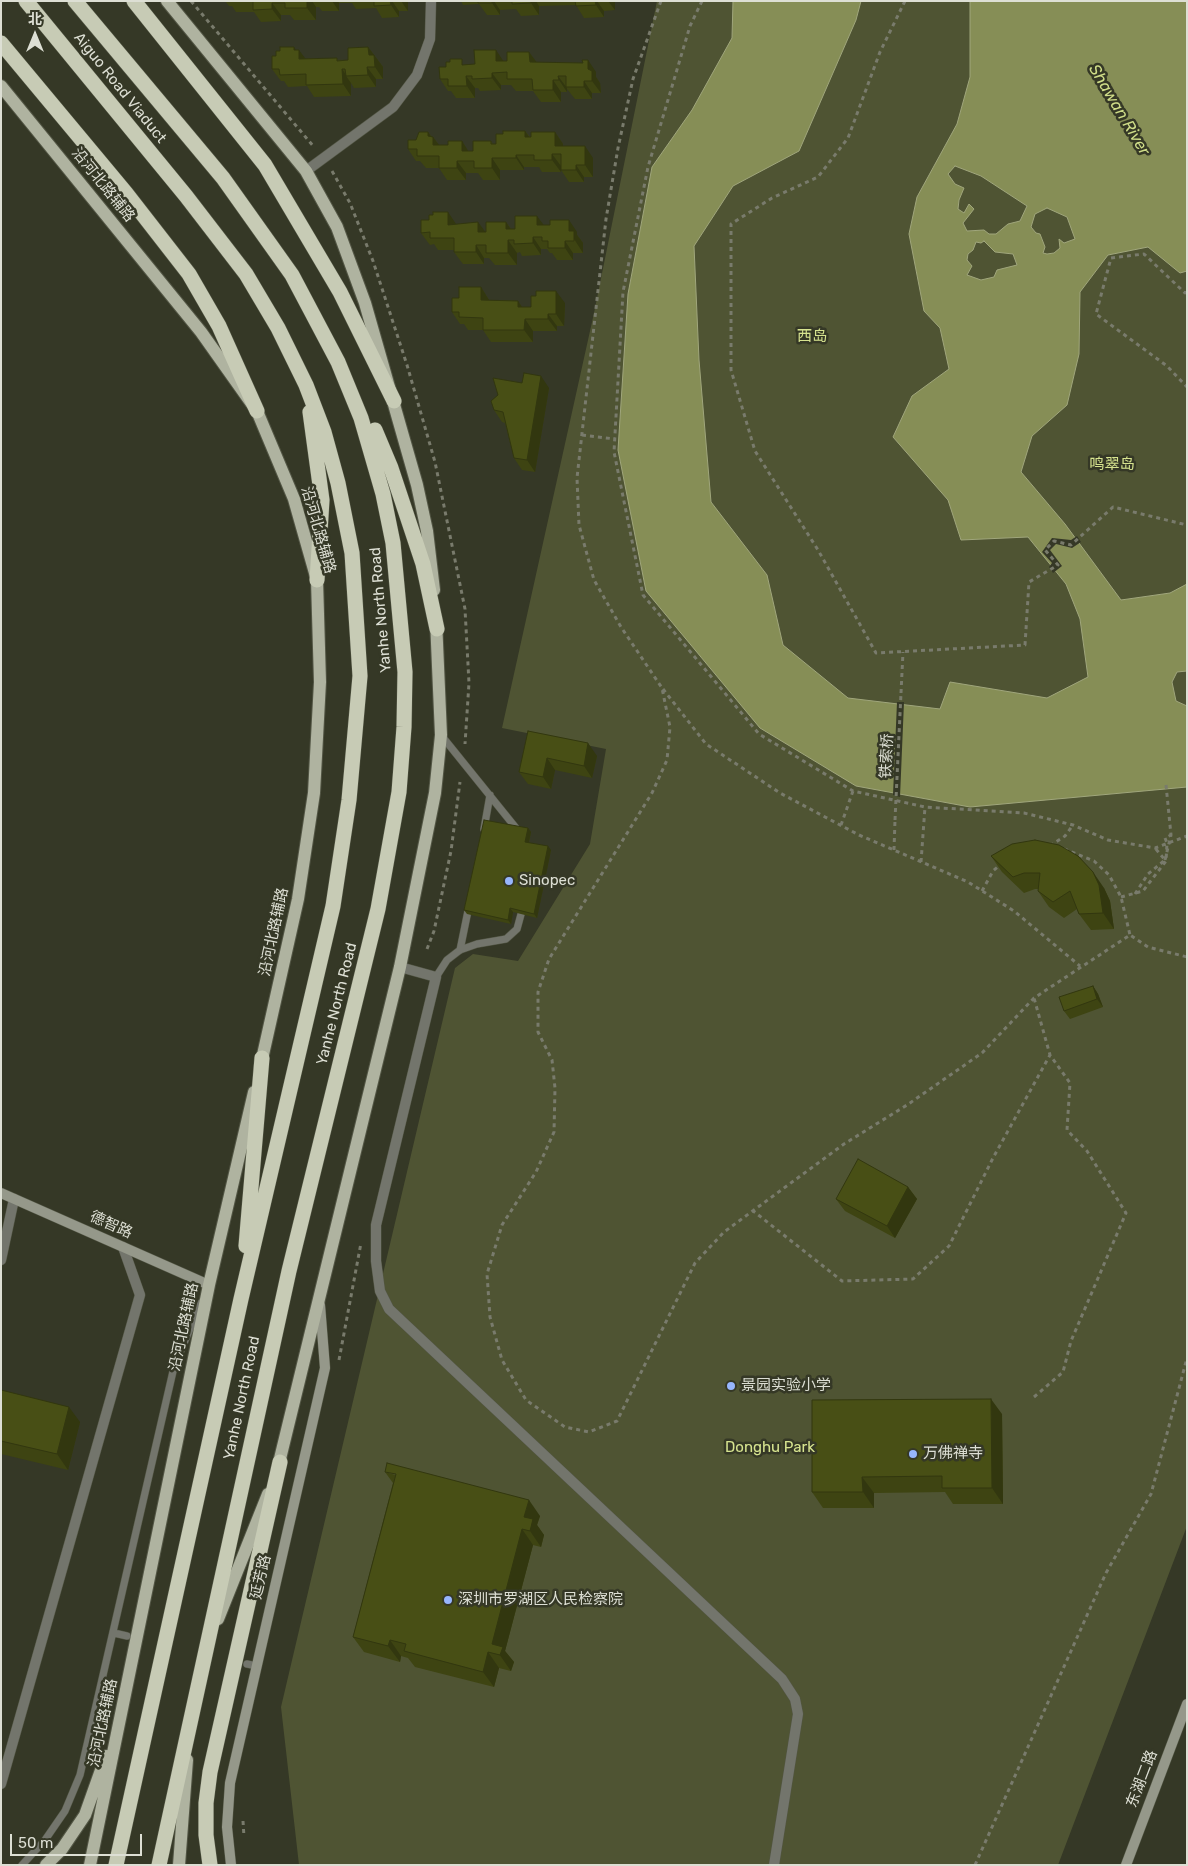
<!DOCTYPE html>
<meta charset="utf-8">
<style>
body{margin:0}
#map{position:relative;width:1188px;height:1866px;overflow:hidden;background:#353826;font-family:Rubik,"Noto Sans SC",sans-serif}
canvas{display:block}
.frame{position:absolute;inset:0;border:2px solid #dddfd4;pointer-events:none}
.north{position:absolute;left:10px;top:10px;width:50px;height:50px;-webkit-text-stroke:4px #353826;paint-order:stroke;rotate:0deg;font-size:14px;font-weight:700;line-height:20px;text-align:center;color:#dddfd4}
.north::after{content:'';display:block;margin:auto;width:18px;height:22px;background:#dddfd4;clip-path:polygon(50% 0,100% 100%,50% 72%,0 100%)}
.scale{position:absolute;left:10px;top:1834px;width:132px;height:22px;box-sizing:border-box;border:2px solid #dddfd4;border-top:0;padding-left:6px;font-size:15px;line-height:18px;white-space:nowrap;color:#dddfd4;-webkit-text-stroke:4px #353826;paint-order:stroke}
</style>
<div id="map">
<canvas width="1188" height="1866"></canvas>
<div class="frame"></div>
<div class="north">北</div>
<div class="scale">50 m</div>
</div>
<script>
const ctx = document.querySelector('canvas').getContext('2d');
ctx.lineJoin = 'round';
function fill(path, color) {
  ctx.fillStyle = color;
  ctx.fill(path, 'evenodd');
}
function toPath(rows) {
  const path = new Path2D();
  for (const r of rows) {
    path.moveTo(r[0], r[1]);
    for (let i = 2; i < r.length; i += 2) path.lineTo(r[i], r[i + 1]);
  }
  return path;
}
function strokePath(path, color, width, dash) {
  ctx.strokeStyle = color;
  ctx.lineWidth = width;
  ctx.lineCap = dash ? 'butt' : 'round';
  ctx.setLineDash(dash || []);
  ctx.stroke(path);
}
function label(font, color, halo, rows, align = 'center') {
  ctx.font = font + ' Rubik,"Noto Sans SC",sans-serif';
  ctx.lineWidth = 5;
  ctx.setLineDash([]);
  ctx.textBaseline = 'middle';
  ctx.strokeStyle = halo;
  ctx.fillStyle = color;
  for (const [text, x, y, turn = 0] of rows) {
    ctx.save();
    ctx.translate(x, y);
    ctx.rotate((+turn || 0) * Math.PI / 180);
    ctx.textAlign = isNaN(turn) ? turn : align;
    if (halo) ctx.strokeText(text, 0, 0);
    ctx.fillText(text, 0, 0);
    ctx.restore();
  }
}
fill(toPath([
 [657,1,1187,1,1187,1526,1058,1865,299,1865,281,1707,455,968,473,954,518,961,590,844,606,749,502,728,594,313]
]), '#4f5433');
const water = toPath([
 [733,1,861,1,856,20,799,151,733,186,694,246,699,360,711,502,767,575,783,645,848,698,940,709,950,682,1047,698,1088,677,1080,619,1066,584,1028,537,961,540,948,500,893,437,912,396,949,369,940,328,924,311,909,234,917,197,957,124,970,77,970,1,1187,1,1187,271,1180,273,1148,247,1108,255,1080,292,1079,354,1067,405,1032,436,1021,472,1065,524,1121,600,1170,593,1187,584,1187,671,1177,672,1172,682,1176,701,1187,706,1187,787,970,807,856,786,760,728,646,591,618,450,628,294,652,167,692,110,732,38,733,1],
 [955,166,981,176,1027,206,1020,221,1008,224,996,234,989,234,984,230,967,231,963,223,974,209,969,204,964,213,958,209,959,200,964,188,955,184,948,174,955,166],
 [1047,208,1067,217,1075,239,1064,243,1059,239,1060,248,1054,253,1047,254,1043,253,1045,247,1040,234,1036,233,1031,227,1035,214,1047,208],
 [984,241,995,252,1013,254,1017,265,997,270,994,277,981,280,967,275,972,266,967,260,968,254,973,250,976,242,981,243,984,241]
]);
fill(water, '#868e56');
strokePath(water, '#a0a67c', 1);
fill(toPath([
 [1077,536,1081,542,1072,548,1056,544,1050,550,1062,566,1053,573,1049,567,1052,563,1042,552,1052,538,1071,540],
 [897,702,904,702,900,797,893,795]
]), '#353826');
const lane = toPath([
 [441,735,520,833],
 [484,829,490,795],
 [460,950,469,906],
 [436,977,447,960,460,950,477,944,506,939,517,929,523,907],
 [114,1633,127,1636],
 [247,1664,257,1666],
 [22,1865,45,1840,65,1811,80,1775,174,1367,201,1303]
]);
const street = toPath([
 [306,171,393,107,417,75,430,39,431,1],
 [400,967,436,977,376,1225,376,1261,380,1291,389,1309,782,1679,795,1699,798,1714,774,1865],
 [1,1260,14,1199],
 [1,1784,140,1295,123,1247]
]);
const secondary = toPath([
 [1,1193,209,1285],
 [231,1865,227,1827,230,1783,325,1368,320,1305],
 [1126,1865,1187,1704]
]);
const primary = toPath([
 [167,1,306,171,337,227,365,303,417,485,427,531,434,590],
 [1,86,201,332,257,411,294,499,317,580,320,682,314,793,298,899,260,1068],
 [277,1471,400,967,435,793,441,735,436,620],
 [218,1619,268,1494],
 [46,1865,62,1849,85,1815,106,1756],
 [90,1865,209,1285,254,1092],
 [179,1865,187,1760]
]);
const highway = toPath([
 [26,1,186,196,246,274,278,328,306,385,324,432,338,483,352,553,360,676,349,800,333,906,241,1299,116,1865],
 [75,1,223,178,292,275,338,362,361,418,383,494,393,543,405,672,404,727,399,792,378,909,289,1271,159,1865],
 [134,1,265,165,340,292,394,401],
 [1,43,126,193,189,274,219,326,257,411],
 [310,412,322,500,317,580],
 [375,430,391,468,423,564,437,629],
 [246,1246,262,1058],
 [210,1865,206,1835,206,1803,210,1772,280,1462]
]);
strokePath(lane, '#535645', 8);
strokePath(street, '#535645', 11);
strokePath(secondary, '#535645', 11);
strokePath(primary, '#535645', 14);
strokePath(highway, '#535645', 16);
strokePath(toPath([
 [191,1,314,147],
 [661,1,633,79,618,148,606,219,577,478,579,525,594,580,621,627,662,688,670,727,667,760,652,793,549,959,538,992,538,1032,552,1060,555,1088,554,1132,536,1172,502,1225,487,1274,490,1317,502,1360,526,1400,565,1427,589,1432,617,1421,695,1263,724,1232,844,1144,907,1105,982,1053,1034,998,1130,935,1148,947,1187,957],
 [702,1,690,26,648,167,623,292,614,452,643,595,759,734,853,791,925,807,1024,813,1073,825,1108,840,1155,848,1187,836],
 [905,1,880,52,848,138,818,177,772,198,731,224,731,370,755,451,818,550,876,653,1025,645,1029,582,1058,565,1045,550,1054,541,1071,545,1113,507,1187,525],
 [332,171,350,203,373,261,407,365,435,462,465,609,469,683,465,744],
 [1187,292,1185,293,1144,254,1111,258,1096,314,1167,366,1187,387],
 [582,435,615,439],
 [663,689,706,744,780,793,859,835,968,882,1014,911,1080,966],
 [901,693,903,652],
 [841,825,853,791],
 [1050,846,1065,836,1073,825],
 [1064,849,1094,861,1109,875,1121,897,1130,935],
 [894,850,895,820],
 [921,862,925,807],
 [982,891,993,871,1000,865],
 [1135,894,1148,874,1165,860,1155,848],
 [1121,897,1143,891,1166,861,1167,843,1165,838,1171,835],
 [427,949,434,931,451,851,460,782],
 [752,1210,842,1281,913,1279,949,1246,993,1158,1050,1055],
 [339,1360,361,1243],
 [1034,1397,1063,1372,1071,1341,1126,1213,1087,1151,1067,1130,1070,1083,1050,1055,1034,998],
 [243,1821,244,1837],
 [975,1865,1106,1573,1151,1494,1187,1358]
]), '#797b6c', 3, [4, 4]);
strokePath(lane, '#73756c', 7);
strokePath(street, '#73756c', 10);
strokePath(secondary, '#95988a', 10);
strokePath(primary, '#afb3a0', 12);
strokePath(highway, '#c7cbb5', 15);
strokePath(toPath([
 [895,820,901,693],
 [1165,860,1171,835,1166,785]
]), '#797b6c', 3, [4, 4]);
fill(toPath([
 [225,1,408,1,408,11,399,11,399,17,382,18,376,8,356,9,352,3,339,3,339,11,322,11,319,7,316,7,316,20,294,20,290,15,281,15,281,21,261,22,254,12,236,12,232,6,229,6],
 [461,1,615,1,615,10,604,11,604,17,584,18,576,5,539,6,539,15,521,16,516,9,500,10,500,15,487,15,479,4,463,5],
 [368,47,383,67,383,79,376,79,376,87,354,88,351,83,351,96,314,97,307,86,288,87,284,81,281,81,272,69,276,56,296,50,305,59,348,60],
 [529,52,536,62,596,72,596,77,600,83,601,93,592,93,592,99,575,99,567,89,567,92,561,92,561,102,541,102,533,91,516,91,511,85,501,85,501,90,480,91,478,88,475,88,475,98,456,98,451,91,448,91,440,79,446,67,507,61],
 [525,131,530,137,555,132,563,144,563,146,593,158,593,177,584,177,584,182,569,182,561,170,561,166,561,172,542,172,539,167,524,167,524,170,500,170,500,180,483,180,478,173,466,173,466,180,447,180,439,168,426,168,420,161,416,161,408,149,428,132,432,137,433,137,439,145,448,145,462,141,468,151,473,151,491,141,493,144,496,144,503,134],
 [506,222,511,229,543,225,577,232,577,235,583,243,583,253,573,253,573,260,557,260,552,253,550,253,547,249,541,249,541,255,522,256,520,252,517,253,517,265,495,265,489,258,484,258,484,264,463,264,454,252,454,250,438,250,434,244,430,245,421,233,456,224,486,232],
 [481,287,489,300,518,301,522,307,531,307,565,303,564,326,557,326,557,331,533,331,533,342,491,342,483,330,468,330,464,324,460,324,452,312,459,298],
 [522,383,549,388,535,472,522,470,514,458,505,423,502,422,494,410],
 [528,731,597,756,592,778,555,770,551,789,528,784,519,772],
 [528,828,531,832,529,843,551,850,537,918,513,912,511,924,467,914,464,910],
 [991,856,1104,888,1110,901,1114,929,1091,930,1079,914,1077,909,1064,918,1049,907,1038,891,1038,889,1035,889,1024,893,1002,872],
 [1093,986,1098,994,1103,1007,1070,1019,1064,1011],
 [908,1187,917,1199,895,1238,845,1211,836,1199],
 [1,1390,80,1422,68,1470,1,1454],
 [1002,1414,1003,1504,953,1504,945,1492,874,1493,874,1508,823,1508,812,1492],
 [385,1472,540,1516,537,1525,544,1535,541,1547,533,1545,505,1651,514,1662,511,1671,499,1668,494,1687,415,1667,408,1658,401,1656,400,1662,364,1652,353,1637,393,1483]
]), '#3e4412');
fill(toPath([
 [307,1,312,1,316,7,316,20,307,8],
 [332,1,338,1,339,3,339,11],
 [390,1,392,1,399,11,399,17,391,5],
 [401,1,408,1,408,11],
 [492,1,494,1,500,10,500,15,492,3],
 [531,1,536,1,539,6,539,15,531,3],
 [595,1,597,1,604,11,604,17,596,5],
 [608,1,615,1,615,10],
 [272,3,281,15,281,21,272,9],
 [294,47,299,55,299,50,308,62,308,71,294,50],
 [368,47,383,67,383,79,375,67,369,55],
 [496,50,504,62,504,73,496,61],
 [529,52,538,64,530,62],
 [588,60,596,72,596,77,600,83,601,93,592,81,588,69],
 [367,67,376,79,376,87,368,75],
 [342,69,347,76,346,76,351,83,351,96,343,84],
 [492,73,501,85,501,90,492,78],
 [466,76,475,88,475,98,467,86],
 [558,76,567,88,567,92,559,80],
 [553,80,561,92,561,102,553,90],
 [584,81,592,93,592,99,584,87],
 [525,131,534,144,525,137],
 [428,132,433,139,433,137,442,149,442,157,428,136],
 [555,132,563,144,563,157,555,146],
 [462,141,470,154,462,151],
 [585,146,593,158,593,177,585,165],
 [552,154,561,166,561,172,552,160],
 [516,155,524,167,524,170,516,158],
 [492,158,500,170,500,180,492,168],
 [457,161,466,173,466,180,457,168],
 [576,165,584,177,584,182,576,170],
 [448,212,456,224,457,237,448,225],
 [537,216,546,228,537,225],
 [569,220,577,232,577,235,583,243,583,253,569,231],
 [478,222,487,234,478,232],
 [506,222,514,234,506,229],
 [533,237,541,249,541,255,533,243],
 [508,240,517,253,517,265,508,253],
 [565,241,573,253,573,260,565,248],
 [476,245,484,258,484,264,476,252],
 [481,287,489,300,489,312,481,300],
 [556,291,565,303,564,326,556,314],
 [518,301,526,313,518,307],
 [548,314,557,326,557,331,548,319],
 [525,319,533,331,533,342,524,330],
 [541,376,549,388,535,472,527,460],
 [588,743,597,756,592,778,584,766],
 [547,758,555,770,551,789,543,777],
 [528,828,531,832,528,846,525,842],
 [548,846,551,850,537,918,534,914],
 [1093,872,1104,888,1110,901,1114,929,1103,913],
 [510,908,513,912,511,924,508,920],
 [1093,986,1098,994,1103,1007,1097,999],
 [908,1187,917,1199,895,1238,887,1226],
 [991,1399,1002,1414,1003,1504,992,1488],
 [69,1407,80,1422,68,1470,57,1454],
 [862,1477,874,1493,874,1508,863,1492],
 [529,1500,540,1516,537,1525,544,1535,541,1547,530,1531,524,1517],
 [522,1529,533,1545,505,1651,514,1662,511,1671,492,1644],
 [390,1640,401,1656,400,1662,388,1646],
 [488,1652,499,1668,494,1687,483,1672]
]), '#32370f');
const building = toPath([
 [253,1,307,1,307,8,285,8,285,3,272,3,272,9,253,10,253,1],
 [374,1,390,1,391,5,374,6,374,1],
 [478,1,492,1,492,3,478,3,478,1],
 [512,1,531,1,531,3,512,4,512,1],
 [575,1,595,1,596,5,576,6,575,1],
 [280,47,294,47,294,50,299,50,299,59,337,58,337,61,348,60,348,48,368,47,369,55,374,55,375,67,367,67,368,75,346,76,345,69,342,69,343,84,306,85,306,74,280,75,279,69,272,69,272,56,276,56,276,51,280,51,280,47],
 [474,50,496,50,496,61,507,61,507,52,529,52,530,62,583,63,582,60,588,60,588,69,592,71,592,81,584,81,584,87,566,87,566,76,558,76,559,80,553,80,553,90,533,90,532,79,507,79,507,72,492,73,492,78,472,79,472,76,466,76,467,86,448,86,448,79,440,79,439,67,446,67,446,62,450,62,450,59,462,59,462,65,475,64,474,50],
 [503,131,525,131,525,137,531,137,531,132,555,132,555,146,585,146,585,165,576,165,576,170,561,170,561,154,552,154,552,160,534,160,534,155,516,155,516,158,492,158,492,168,474,168,474,161,457,161,457,168,439,168,439,156,417,156,417,149,408,149,408,140,416,140,419,132,428,132,428,136,433,137,433,145,448,145,448,141,462,141,462,151,473,151,473,141,491,141,491,144,496,144,496,134,503,134,503,131],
 [433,212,448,212,448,225,478,222,478,232,486,232,486,222,506,222,506,229,515,229,515,216,537,216,537,225,550,225,550,220,569,220,569,231,574,231,574,241,565,241,565,248,548,248,548,241,542,241,542,237,533,237,533,243,514,244,514,240,508,240,508,253,486,253,486,245,476,245,476,252,454,252,454,238,430,238,430,232,421,233,421,220,429,220,429,215,433,215,433,212],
 [459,287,481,287,481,300,518,301,518,307,531,307,531,296,536,296,536,291,556,291,556,314,548,314,548,319,525,319,524,330,483,330,483,318,459,317,459,312,452,312,452,298,459,298,459,287],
 [524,373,541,376,527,460,514,458,503,412,494,410,491,401,498,395,493,378,522,383,524,373],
 [528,731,588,743,584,766,547,758,543,777,519,772,528,731],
 [484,820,528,828,525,842,548,846,534,914,510,908,508,920,464,910,484,820],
 [1035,840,1059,845,1078,856,1093,872,1099,885,1103,913,1079,914,1070,891,1053,902,1038,891,1040,873,1024,873,1013,877,991,856,1012,844,1035,840],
 [1093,986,1097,999,1064,1011,1059,997,1093,986],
 [858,1159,908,1187,887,1226,836,1199,858,1159],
 [1,1390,69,1407,57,1454,1,1441,1,1390],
 [991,1399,992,1488,942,1488,942,1476,862,1477,863,1492,812,1492,812,1400,991,1399],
 [387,1463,529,1500,524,1517,533,1519,530,1531,522,1529,492,1644,503,1647,500,1655,488,1652,483,1672,404,1651,406,1644,390,1640,388,1646,353,1637,396,1474,385,1472,387,1463]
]);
fill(building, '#484f15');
strokePath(building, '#32370f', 1);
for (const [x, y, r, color] of [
 [509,881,5,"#97b6fd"],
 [731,1386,5,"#97b6fd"],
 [913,1454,5,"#97b6fd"],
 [448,1600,5,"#97b6fd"]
]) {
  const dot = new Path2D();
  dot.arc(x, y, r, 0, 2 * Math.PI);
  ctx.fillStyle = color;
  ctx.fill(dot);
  strokePath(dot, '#353826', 2);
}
label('15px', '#dddfd4', '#353826', [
 ["Aiguo Road Viaduct",120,88,51],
 ["沿河北路辅路",103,185,51],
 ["沿河北路辅路",318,530,74],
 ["Yanhe North Road",381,610,-95],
 ["铁索桥",887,756,-87],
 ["沿河北路辅路",274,932,-78],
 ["Yanhe North Road",337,1004,-76],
 ["德智路",111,1225,24],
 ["沿河北路辅路",184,1327,-78],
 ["Yanhe North Road",242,1398,-78],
 ["延芳路",261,1577,-77],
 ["沿河北路辅路",103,1723,-78],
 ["东湖二路",1142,1779,-69]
]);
label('15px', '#d7e48f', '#353826', [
 ["西岛",812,337],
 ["鸣翠岛",1112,465],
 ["Donghu Park",770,1448]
]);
label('15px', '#dddfd4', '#353826', [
 ["Sinopec",519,881],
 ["景园实验小学",741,1386],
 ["万佛禅寺",923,1454],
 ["深圳市罗湖区人民检察院",458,1600]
], 'left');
label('italic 16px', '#cfdd88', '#353826', [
 ["Shawan River",1119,110,59]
]);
</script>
